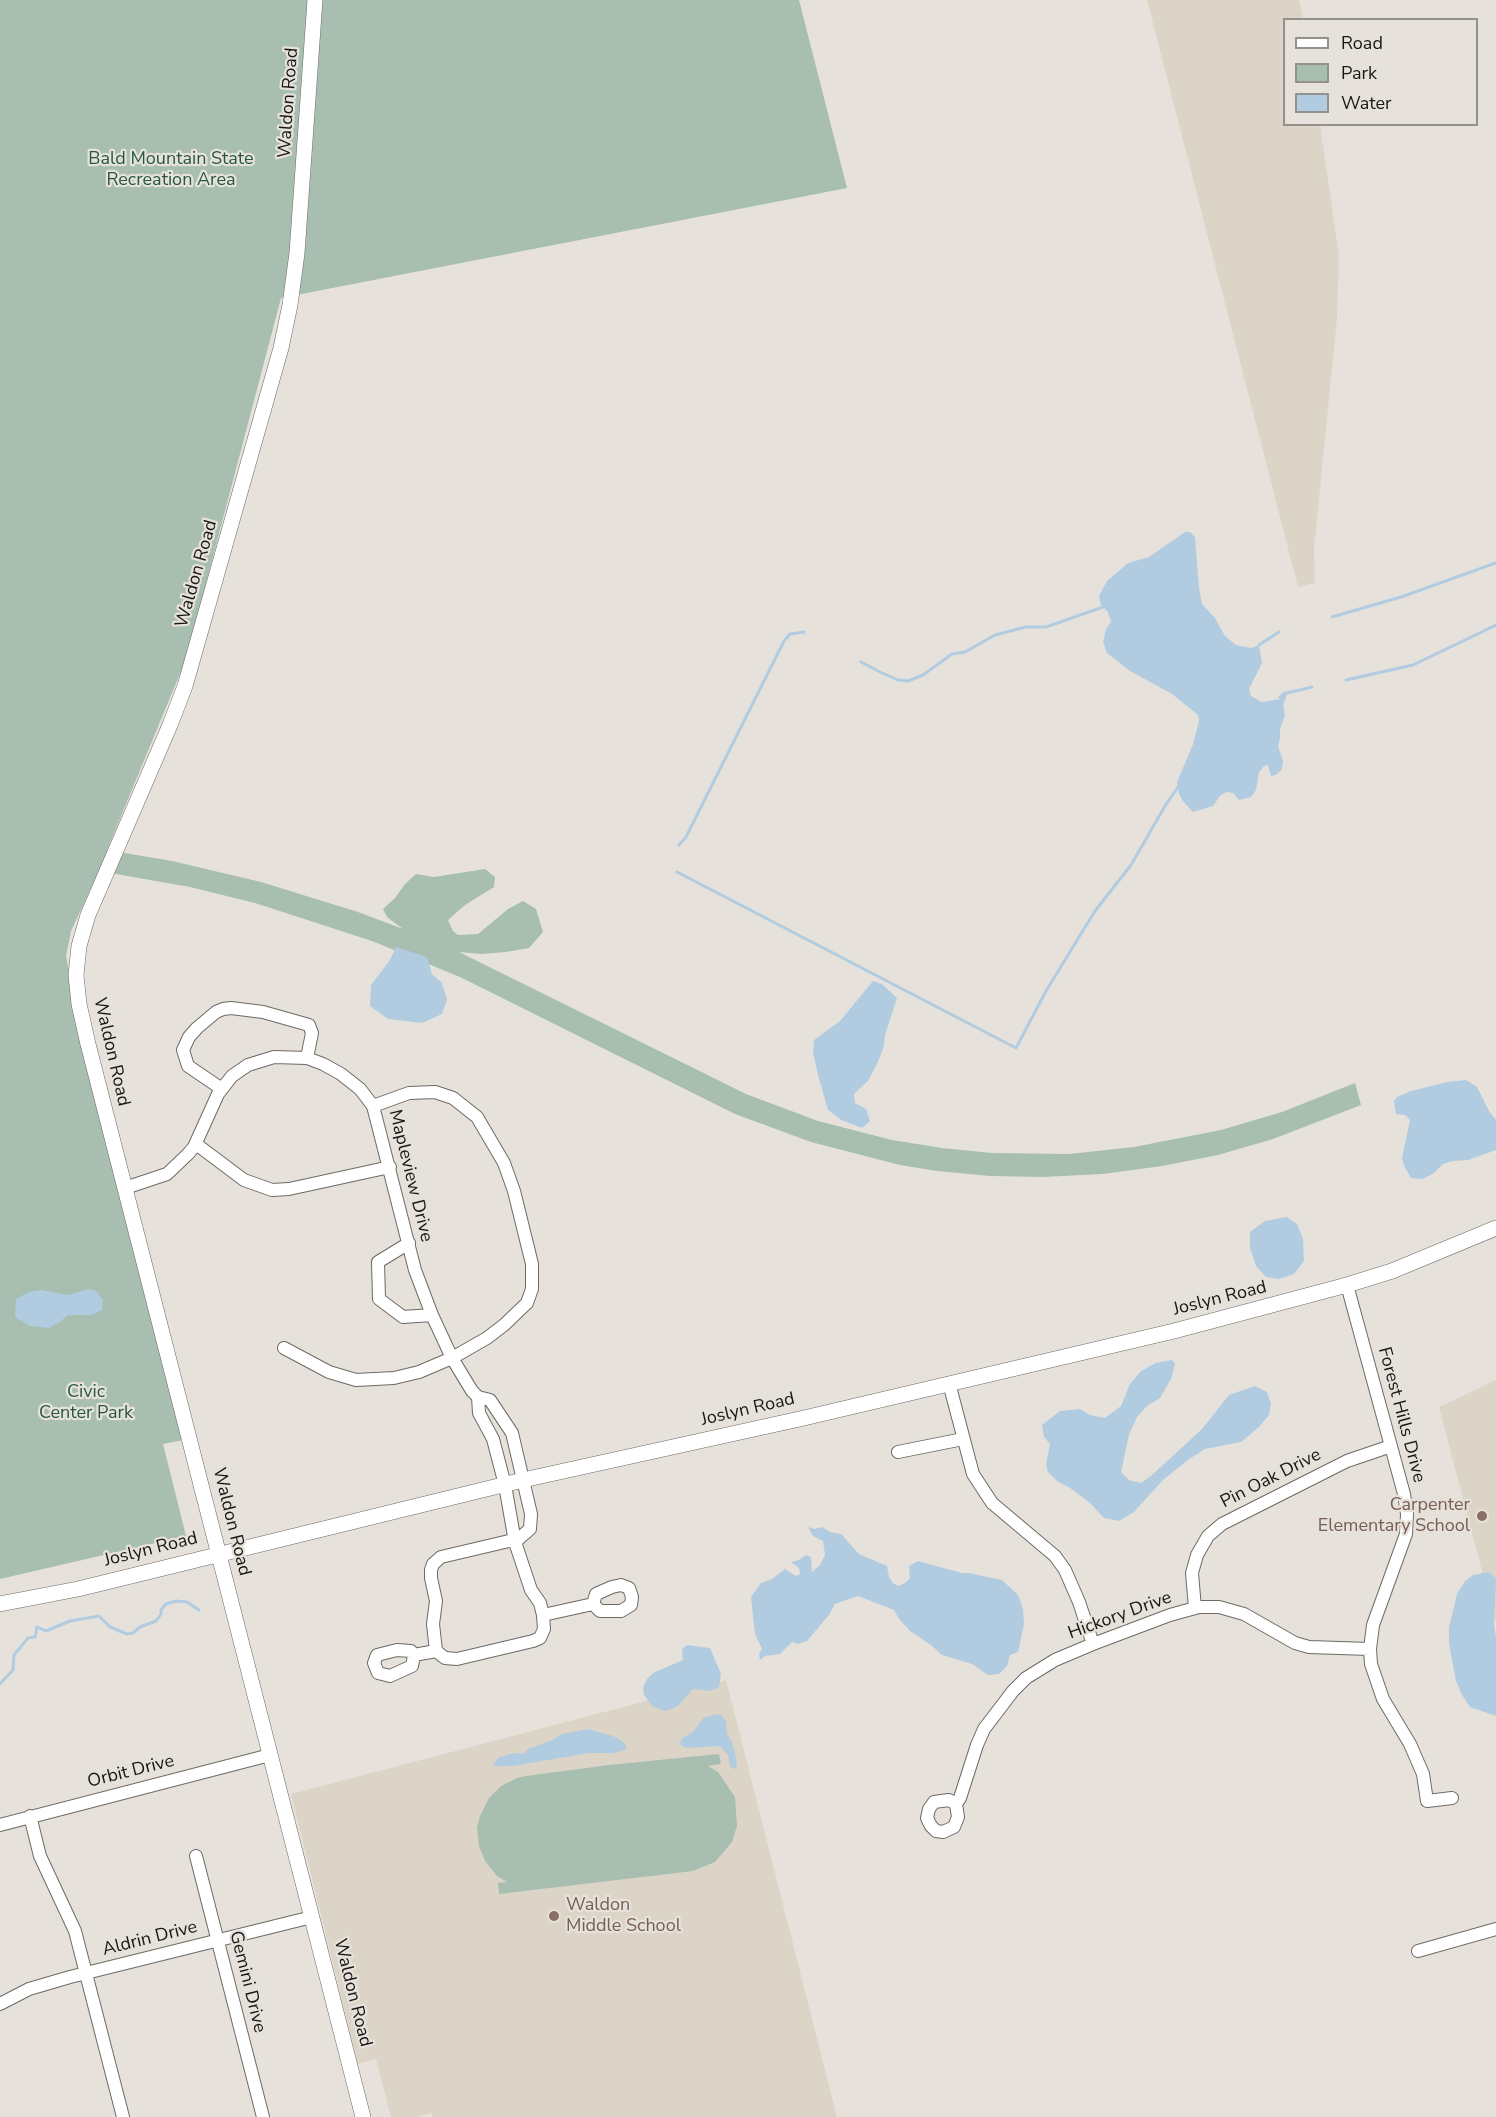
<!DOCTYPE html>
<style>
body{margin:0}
#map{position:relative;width:1496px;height:2117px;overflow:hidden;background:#e6e2db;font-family:"Nunito Sans",sans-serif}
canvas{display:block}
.legend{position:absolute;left:1283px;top:18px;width:195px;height:108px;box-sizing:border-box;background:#e6e2db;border:2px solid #94918c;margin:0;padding:8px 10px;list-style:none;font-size:18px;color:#181715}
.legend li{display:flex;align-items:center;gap:12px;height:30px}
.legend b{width:30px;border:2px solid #94918c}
</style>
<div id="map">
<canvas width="1496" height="2117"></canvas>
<ul class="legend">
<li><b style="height:8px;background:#fff"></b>Road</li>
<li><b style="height:16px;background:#a8beb0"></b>Park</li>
<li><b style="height:16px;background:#b1cce1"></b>Water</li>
</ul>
</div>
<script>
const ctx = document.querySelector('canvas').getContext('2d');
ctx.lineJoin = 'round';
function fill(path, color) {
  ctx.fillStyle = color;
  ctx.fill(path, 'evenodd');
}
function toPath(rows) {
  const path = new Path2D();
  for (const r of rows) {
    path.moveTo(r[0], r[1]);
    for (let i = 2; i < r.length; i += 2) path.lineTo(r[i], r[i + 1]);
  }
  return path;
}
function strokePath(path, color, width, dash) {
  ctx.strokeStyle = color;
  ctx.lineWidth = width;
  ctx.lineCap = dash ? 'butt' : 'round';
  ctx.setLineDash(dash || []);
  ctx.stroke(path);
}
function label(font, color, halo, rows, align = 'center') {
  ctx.font = font + ' "Nunito Sans",sans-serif';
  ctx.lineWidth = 4.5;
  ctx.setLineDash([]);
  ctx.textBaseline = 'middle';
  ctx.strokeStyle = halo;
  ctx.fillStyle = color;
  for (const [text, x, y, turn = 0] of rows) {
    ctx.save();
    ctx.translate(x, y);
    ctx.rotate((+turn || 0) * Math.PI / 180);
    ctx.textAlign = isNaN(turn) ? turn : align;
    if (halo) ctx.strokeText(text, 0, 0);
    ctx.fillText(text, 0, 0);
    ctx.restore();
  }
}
fill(toPath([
 [1147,0,1299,0,1303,19,1284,20,1284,124,1320,125,1339,257,1337,318,1314,550,1315,583,1298,587],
 [1496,1380,1496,1625,1439,1407],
 [726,1680,837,2117,433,2117,432,2113,416,2117,391,2117,376,2059,358,2064,291,1794]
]), '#dcd5c7');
fill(toPath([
 [0,0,799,0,847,188,281,298,186,659,107,850,172,861,261,882,358,912,403,929,387,917,383,909,395,898,405,884,416,874,434,877,485,869,495,877,494,887,465,905,448,920,453,931,458,935,478,934,508,909,523,901,536,909,543,932,529,948,506,952,482,954,459,952,746,1094,818,1121,892,1140,942,1148,992,1153,1069,1154,1134,1147,1221,1130,1282,1112,1355,1083,1361,1105,1273,1139,1218,1155,1162,1166,1103,1174,1043,1177,990,1176,937,1171,900,1165,811,1142,735,1114,460,977,372,941,255,903,190,887,99,871,71,931,66,956,84,1046,183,1440,163,1444,186,1536,0,1579],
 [719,1754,721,1764,708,1766,718,1772,735,1797,737,1826,732,1842,715,1862,693,1871,499,1894,498,1883,507,1882,497,1876,485,1861,479,1846,477,1828,480,1816,489,1798,501,1786,517,1778,526,1776,609,1765]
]), '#a8beb0');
fill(toPath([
 [1185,532,1190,532,1195,537,1199,588,1202,604,1215,618,1225,636,1236,645,1251,648,1259,645,1262,663,1249,689,1251,696,1262,702,1280,699,1278,697,1285,691,1287,695,1283,705,1285,715,1280,729,1280,738,1278,746,1283,761,1282,769,1276,775,1271,776,1268,765,1264,766,1259,772,1256,790,1251,797,1239,800,1233,793,1226,792,1220,796,1213,806,1193,812,1183,801,1179,794,1177,782,1193,744,1199,721,1198,715,1172,694,1130,671,1107,653,1103,642,1106,629,1111,622,1108,612,1101,605,1099,596,1107,581,1128,563,1149,557],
 [396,947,427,957,432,974,442,983,447,1000,442,1014,422,1023,388,1019,370,1006,371,985,390,960],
 [873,981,882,984,897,998,885,1035,884,1046,877,1064,868,1081,854,1094,855,1103,866,1109,870,1121,862,1128,841,1120,828,1110,818,1075,813,1052,814,1040,840,1021],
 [1466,1080,1477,1087,1489,1111,1496,1120,1496,1150,1468,1160,1453,1161,1443,1164,1434,1173,1423,1179,1411,1178,1404,1166,1402,1158,1410,1120,1405,1115,1396,1114,1394,1101,1397,1097,1411,1091,1447,1082],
 [1287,1217,1297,1224,1303,1239,1304,1261,1294,1274,1279,1279,1266,1277,1256,1266,1250,1248,1250,1232,1265,1221],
 [89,1289,96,1291,103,1300,102,1310,92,1315,68,1315,61,1321,49,1328,30,1326,15,1317,16,1299,29,1292,41,1290,68,1295],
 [1172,1360,1175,1364,1171,1379,1160,1398,1147,1406,1137,1417,1129,1435,1121,1472,1129,1480,1141,1483,1152,1475,1202,1429,1229,1395,1255,1386,1267,1392,1271,1404,1269,1415,1259,1427,1241,1442,1205,1449,1188,1460,1163,1480,1134,1512,1119,1521,1104,1518,1089,1502,1070,1488,1057,1481,1048,1472,1046,1464,1050,1444,1044,1437,1042,1425,1060,1411,1080,1409,1090,1415,1105,1418,1121,1406,1130,1384,1141,1371,1156,1363],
 [808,1527,815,1529,822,1527,830,1532,841,1534,859,1554,887,1566,889,1577,893,1583,898,1586,905,1583,910,1578,909,1566,918,1561,962,1573,969,1573,1002,1580,1018,1595,1023,1609,1024,1624,1018,1652,1010,1655,1007,1666,999,1674,988,1675,972,1664,942,1655,931,1645,910,1631,899,1619,894,1610,858,1596,835,1604,829,1615,807,1641,798,1644,792,1642,780,1654,765,1656,760,1660,759,1654,762,1649,755,1634,751,1597,761,1583,772,1579,785,1569,796,1576,800,1574,799,1568,791,1562,799,1560,806,1555,811,1557,812,1572,820,1565,825,1555,823,1541,813,1536],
 [1488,1572,1494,1576,1496,1579,1494,1624,1496,1637,1496,1716,1470,1707,1462,1695,1456,1681,1449,1644,1449,1627,1457,1594,1465,1581,1473,1575],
 [687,1645,710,1648,721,1674,719,1687,711,1691,693,1689,678,1706,666,1711,653,1707,644,1695,643,1688,647,1679,653,1673,683,1660,682,1649],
 [716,1714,721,1715,726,1721,727,1734,732,1742,736,1758,737,1768,734,1769,730,1766,728,1755,720,1746,689,1748,682,1746,680,1743,682,1738,693,1732,703,1718],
 [588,1729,613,1736,622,1741,627,1747,625,1750,613,1753,589,1753,513,1766,493,1766,499,1757,515,1753,523,1754,528,1749,550,1741,562,1734]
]), '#b1cce1');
strokePath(toPath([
 [1332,617,1401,597,1496,563],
 [1259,645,1279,632],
 [861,662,878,671,898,680,908,681,923,675,952,654,965,652,995,635,1026,627,1046,627,1103,607],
 [1346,680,1413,665,1496,625],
 [1287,693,1312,687],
 [679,845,686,837,784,641,790,634,804,632],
 [677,872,1016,1048,1046,991,1095,911,1131,865,1165,806,1178,787],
 [0,1684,13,1670,14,1655,28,1638,35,1637,37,1627,46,1631,70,1621,99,1616,110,1627,127,1634,133,1633,140,1627,156,1621,161,1614,161,1610,166,1604,176,1601,187,1602,199,1610]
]), '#b1cce1', 3);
const minor = toPath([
 [222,1089,188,1066,183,1050,189,1037,197,1028,216,1012,223,1009,231,1008,263,1012,309,1025,312,1033,307,1058],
 [196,1144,244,1180,272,1190,289,1189,390,1167],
 [125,1188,167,1174,188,1154,194,1147,218,1094,232,1076,248,1065,274,1057,307,1058,323,1064,341,1074,360,1089,373,1106,415,1270,432,1315,452,1358,472,1391,478,1397,490,1400,512,1433,531,1514,530,1529,515,1542],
 [409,1243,378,1262,379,1299,403,1317,432,1315],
 [1347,1285,1404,1494,1407,1514,1406,1534,1373,1625,1370,1649,1371,1664,1383,1699,1410,1744,1423,1774,1427,1801,1452,1798],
 [284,1348,329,1372,356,1380,394,1378,419,1372,452,1358,487,1338,504,1325,527,1303,532,1289,532,1264,514,1191,504,1163,477,1117,453,1098,435,1092,409,1093,373,1106],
 [949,1383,973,1474,992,1503,1055,1556,1065,1570,1079,1602,1093,1644],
 [898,1452,963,1439],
 [1195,1608,1192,1573,1197,1555,1208,1536,1222,1524,1347,1461,1391,1446],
 [543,1615,593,1604,600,1611,621,1611,631,1605,632,1597,629,1588,621,1585,612,1587,596,1594,593,1604],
 [436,1651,433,1624,436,1601,431,1578,431,1570,433,1564,441,1557,509,1541,515,1542],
 [414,1655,412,1666,390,1676,378,1673,374,1663,377,1655,397,1650,411,1651,414,1655,436,1651,445,1658,457,1659,533,1641,540,1638,544,1629,543,1615,540,1603,531,1590,515,1542,505,1485,493,1439,479,1413,478,1397],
 [956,1804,958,1817,954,1827,943,1832,936,1831,931,1826,927,1818,929,1809,934,1802,949,1800,956,1804,960,1798,977,1745,984,1729,1013,1691,1026,1678,1055,1660,1093,1644,1170,1615,1199,1607,1219,1607,1244,1614,1295,1643,1309,1647,1370,1649],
 [30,1816,40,1856,75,1931,123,2117],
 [0,1825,270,1755],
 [196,1856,263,2117],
 [1418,1951,1496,1929],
 [0,2004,29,1989,70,1977,312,1917]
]);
const tertiary = toPath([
 [315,0,297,253,290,305,281,348,185,686,170,725,88,915,79,946,76,975,79,1004,88,1044,363,2117],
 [0,1604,78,1589,523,1480,804,1418,1174,1331,1347,1285,1392,1271,1496,1228]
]);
strokePath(minor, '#6d6a64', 14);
strokePath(tertiary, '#6d6a64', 16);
strokePath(minor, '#fff', 12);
strokePath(tertiary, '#fff', 15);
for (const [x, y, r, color] of [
 [1482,1516,6,"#8d6e63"],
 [554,1916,6,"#8d6e63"]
]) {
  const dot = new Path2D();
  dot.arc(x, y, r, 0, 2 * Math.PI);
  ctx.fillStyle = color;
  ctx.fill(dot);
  strokePath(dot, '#e6e2db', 2);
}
label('18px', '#181715', '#e6e2db', [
 ["Waldon Road",289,103,-86],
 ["Waldon Road",197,574,-74],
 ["Waldon Road",111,1052,77],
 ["Mapleview Drive",410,1176,76],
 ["Joslyn Road",1220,1299,-14],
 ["Joslyn Road",748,1410,-13],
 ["Forest Hills Drive",1401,1415,75],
 ["Pin Oak Drive",1271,1479,-27],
 ["Waldon Road",231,1522,76],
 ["Joslyn Road",151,1550,-14],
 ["Hickory Drive",1120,1616,-20],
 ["Orbit Drive",131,1772,-14],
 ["Aldrin Drive",150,1939,-14],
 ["Gemini Drive",247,1982,76],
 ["Waldon Road",352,1993,76]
]);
label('18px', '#25583d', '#e6e2db', [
 ["Bald Mountain State",171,160],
 ["Recreation Area",171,181],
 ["Civic",86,1393],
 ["Center Park",86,1414]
]);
label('18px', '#785e54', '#e6e2db', [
 ["Carpenter",1470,1506],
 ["Elementary School",1470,1527],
 ["Waldon",566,1906,"left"],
 ["Middle School",566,1927,"left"]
], 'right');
</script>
